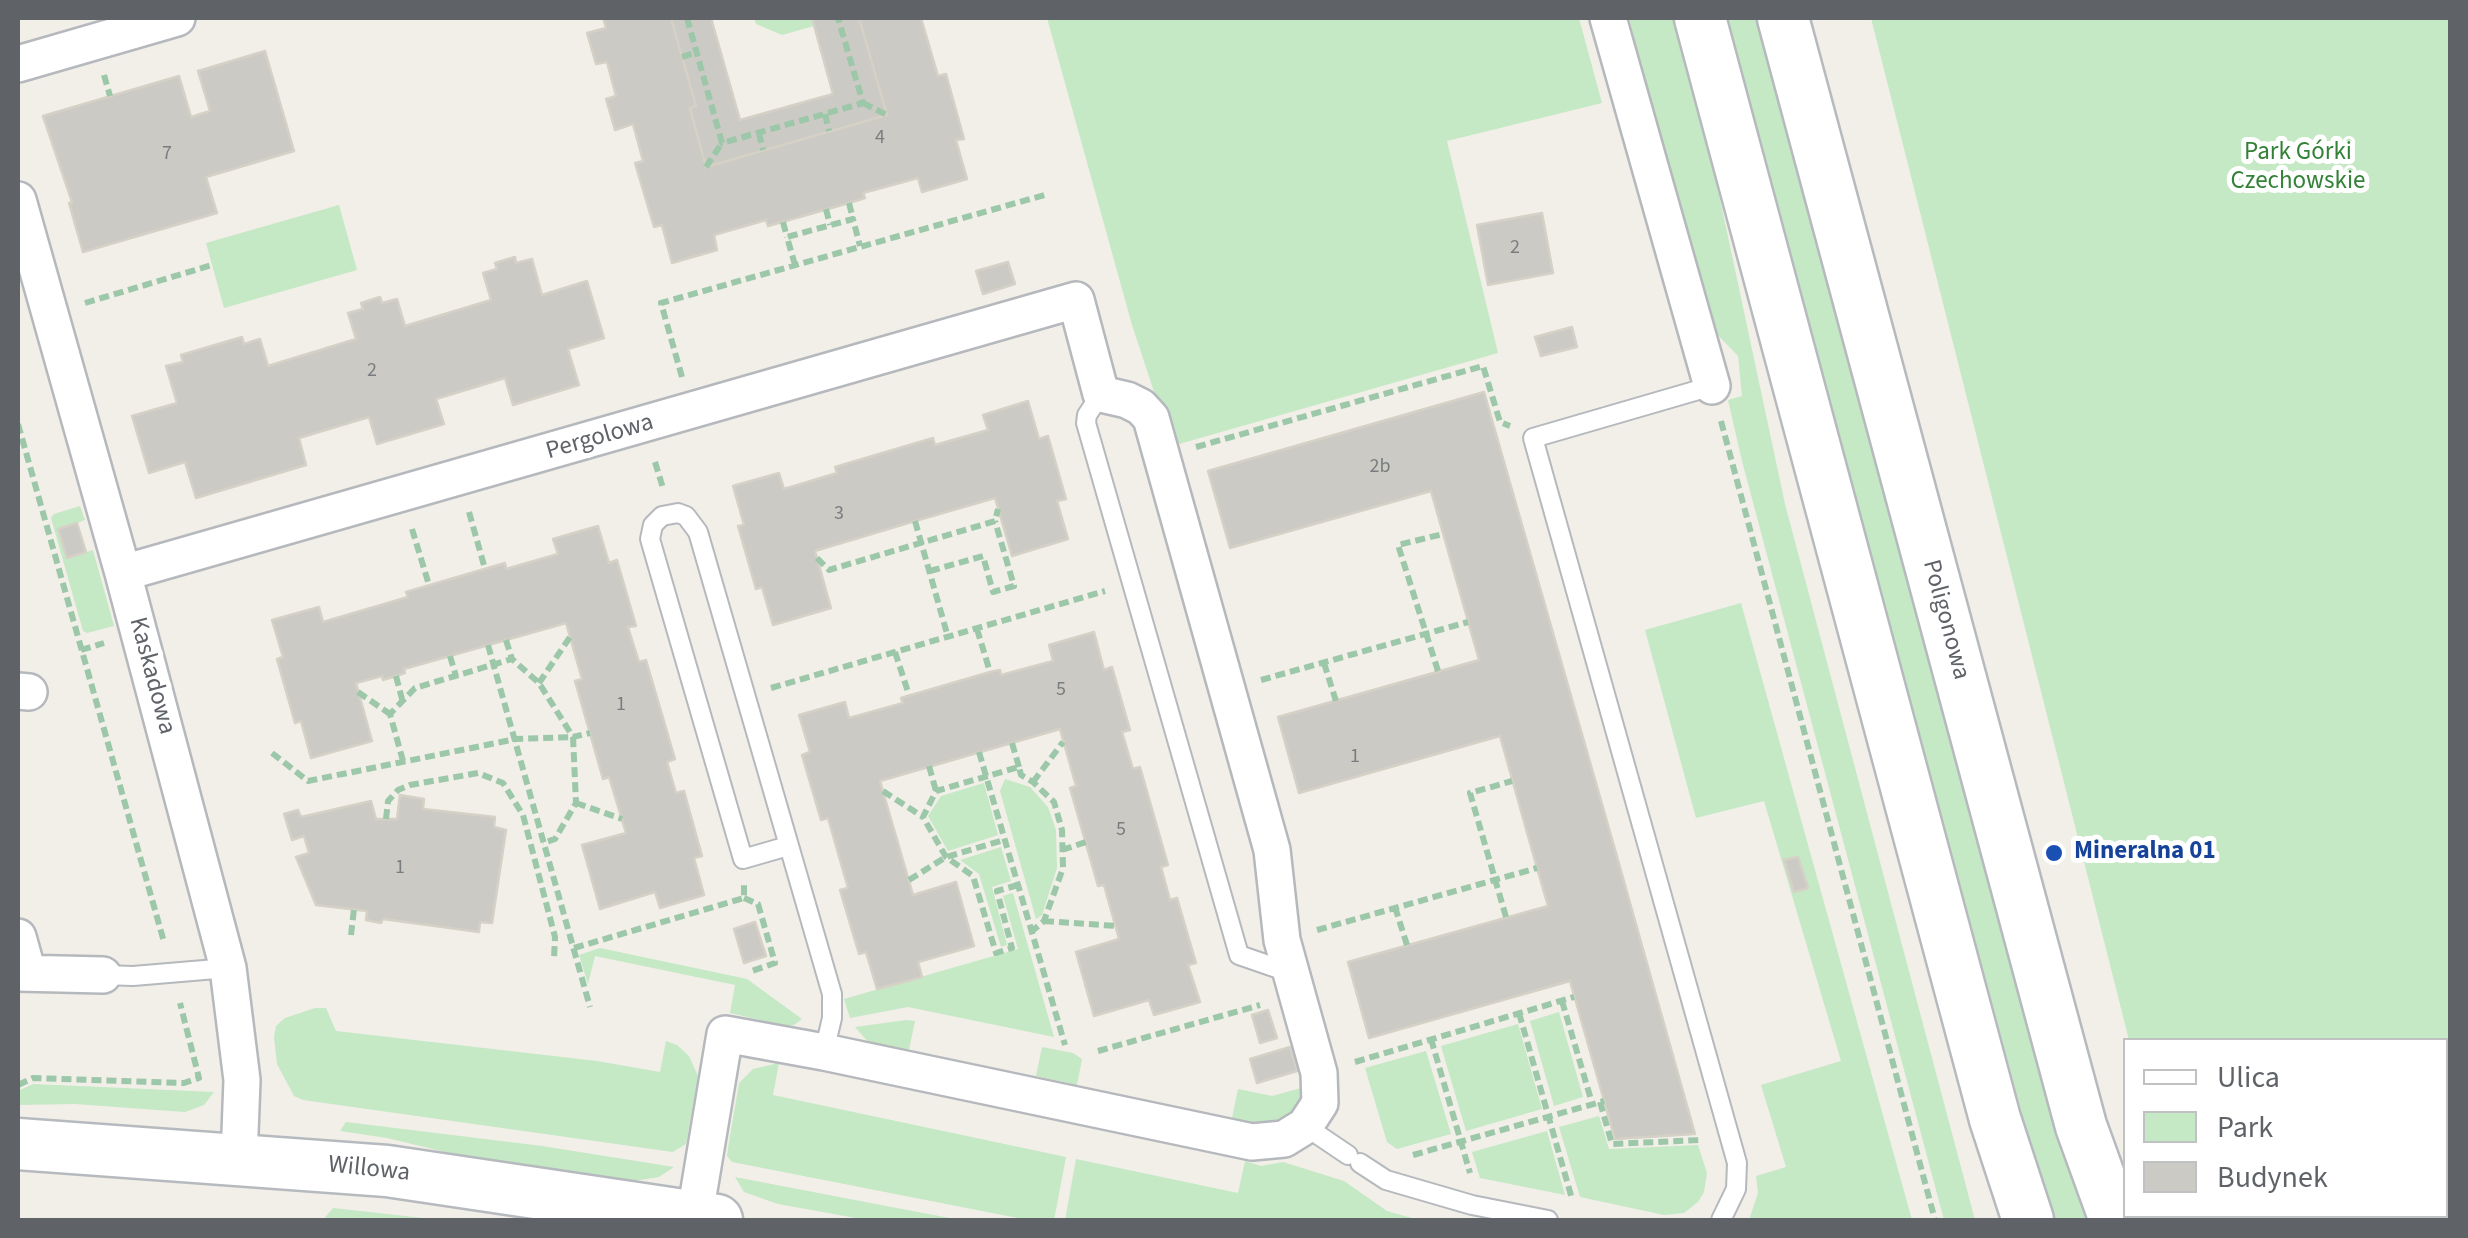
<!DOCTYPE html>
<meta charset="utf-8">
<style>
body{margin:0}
#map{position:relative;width:2468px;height:1238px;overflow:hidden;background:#f1efe8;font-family:"Source Sans 3",sans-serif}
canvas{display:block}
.frame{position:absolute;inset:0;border:20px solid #5f6368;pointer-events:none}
.legend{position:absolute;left:2123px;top:1038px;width:325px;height:180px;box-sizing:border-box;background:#fff;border:2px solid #bfc1c3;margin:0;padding:12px 18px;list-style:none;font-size:30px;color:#5f6368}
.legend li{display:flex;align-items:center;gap:20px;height:50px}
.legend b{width:50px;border:2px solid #bfc1c3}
</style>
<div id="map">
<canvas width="2468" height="1238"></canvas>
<div class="frame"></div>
<ul class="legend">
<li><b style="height:12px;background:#fff"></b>Ulica</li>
<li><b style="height:28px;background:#c5e8c5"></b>Park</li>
<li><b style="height:28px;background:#cccac5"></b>Budynek</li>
</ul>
</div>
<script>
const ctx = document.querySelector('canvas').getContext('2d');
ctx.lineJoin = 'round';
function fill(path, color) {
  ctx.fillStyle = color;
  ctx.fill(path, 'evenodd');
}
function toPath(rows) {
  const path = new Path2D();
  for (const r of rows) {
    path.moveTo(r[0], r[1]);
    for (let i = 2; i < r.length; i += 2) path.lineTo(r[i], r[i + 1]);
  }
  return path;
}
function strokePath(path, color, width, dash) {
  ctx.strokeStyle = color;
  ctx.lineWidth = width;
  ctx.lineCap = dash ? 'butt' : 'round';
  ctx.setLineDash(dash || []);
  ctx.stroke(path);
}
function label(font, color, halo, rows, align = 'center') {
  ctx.font = font + ' "Source Sans 3",sans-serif';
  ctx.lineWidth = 10;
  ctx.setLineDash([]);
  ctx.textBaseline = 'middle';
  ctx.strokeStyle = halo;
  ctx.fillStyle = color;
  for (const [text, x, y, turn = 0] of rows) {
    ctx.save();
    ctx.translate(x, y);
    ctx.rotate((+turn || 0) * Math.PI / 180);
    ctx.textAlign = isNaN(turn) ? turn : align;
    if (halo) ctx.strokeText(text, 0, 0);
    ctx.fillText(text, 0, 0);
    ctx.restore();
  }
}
fill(toPath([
 [754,18,812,18,814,26,782,35,756,24],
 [1047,18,1579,18,1602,103,1447,141,1498,353,1172,446,1132,325],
 [1629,18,1674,18,1708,143,1785,504,1975,1220,1944,1220,1742,461,1728,400,1742,396,1738,356,1710,327],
 [1727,18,1758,18,2042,1081,2088,1220,2055,1220,2036,1166],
 [1871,18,2450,18,2450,1220,2185,1220,2183,1216,2446,1216,2446,1040,2129,1040],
 [339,205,357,270,224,308,206,243],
 [80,506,85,520,58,530,68,558,93,550,114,626,87,633,83,631,51,518,54,514],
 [1741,603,1912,1220,1749,1220,1758,1193,1756,1176,1786,1167,1761,1085,1841,1061,1764,801,1696,818,1645,630],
 [1005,779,1030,787,1048,807,1056,830,1057,868,1042,915,1036,919,1000,791],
 [984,783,998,835,948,851,928,816,941,796],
 [1001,847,1011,881,992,887,1007,945,1001,947,979,874,960,860],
 [1013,893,1054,1037,908,1007,850,1018,844,999,1018,949,1003,896],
 [600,948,747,979,802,1019,794,1025,785,1026,730,1013,735,985,595,956,588,984,579,955],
 [315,1008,326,1008,336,1031,597,1061,660,1072,666,1041,677,1045,689,1056,698,1076,686,1144,673,1152,303,1100,294,1096,277,1064,274,1037,276,1026,285,1018],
 [1559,1012,1583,1097,1554,1106,1530,1021],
 [906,1020,915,1021,909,1050,868,1042,855,1027],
 [1518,1024,1542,1109,1466,1131,1441,1046],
 [1042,1047,1073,1053,1082,1059,1077,1085,1036,1076],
 [1426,1051,1451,1134,1397,1149,1387,1142,1365,1068],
 [779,1063,773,1095,1066,1157,1054,1220,1028,1220,732,1162,727,1156,728,1148,739,1083,753,1069],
 [33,1084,214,1092,204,1105,185,1112,75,1104,18,1105,18,1091],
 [1301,1088,1303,1098,1299,1115,1263,1125,1232,1118,1238,1089,1272,1096],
 [1599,1116,1609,1149,1698,1145,1707,1173,1704,1192,1698,1202,1684,1213,1664,1215,1580,1197,1559,1127],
 [346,1122,542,1146,674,1167,659,1177,634,1181,466,1157,387,1138,340,1131],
 [1547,1131,1565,1195,1480,1178,1472,1152],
 [1076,1159,1238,1193,1245,1161,1261,1166,1283,1162,1344,1181,1387,1211,1419,1220,1065,1220],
 [735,1177,881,1205,960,1220,867,1220,778,1204,744,1192],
 [333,1208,441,1220,323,1220]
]), '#c5e8c5');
const building = toPath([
 [603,18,671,18,696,106,690,108,706,167,887,115,859,18,921,18,938,76,946,74,964,139,956,140,967,179,922,192,918,178,863,193,865,198,849,203,768,226,766,220,714,235,717,250,672,263,662,225,654,227,635,163,643,161,633,124,615,130,606,99,616,96,607,62,596,64,587,33,606,28,603,18],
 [671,18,711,18,740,120,833,94,812,18,859,18,887,115,706,167,690,108,696,106,671,18],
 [265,51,294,151,206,177,217,213,83,252,69,203,72,202,43,116,179,76,191,117,210,111,198,71,265,51],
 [1542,213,1553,273,1488,285,1477,225,1542,213],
 [515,257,516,263,532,259,542,295,587,281,604,338,568,349,579,385,513,405,505,378,436,399,444,424,377,444,369,417,299,438,306,465,196,498,185,462,149,473,132,416,177,403,166,366,183,362,181,355,242,337,244,344,260,339,268,366,356,339,348,313,363,309,361,303,380,297,382,303,397,299,405,326,491,300,483,273,497,269,495,263,515,257],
 [1008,262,1015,284,983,294,976,271,1008,262],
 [1572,327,1577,347,1541,356,1535,337,1572,327],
 [1484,392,1614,846,1695,1134,1615,1139,1570,981,1369,1038,1348,962,1548,906,1537,868,1500,736,1299,793,1278,717,1479,660,1431,491,1230,548,1208,471,1484,392],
 [1028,401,1039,439,1048,436,1066,499,1057,501,1068,539,1012,556,995,498,915,521,815,551,831,608,773,625,762,587,756,589,738,526,744,525,733,486,779,473,784,489,837,473,835,467,933,438,935,445,988,430,983,415,1028,401],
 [77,523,86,552,67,558,58,529,77,523],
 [598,526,609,563,617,560,636,626,628,627,639,662,646,660,675,759,667,762,676,793,684,791,702,856,694,858,704,895,660,908,655,892,600,909,582,845,626,833,609,777,603,779,575,681,582,679,566,623,404,669,405,673,396,676,383,680,382,676,356,683,372,741,311,758,301,721,295,723,277,659,283,657,272,620,319,607,323,622,408,597,406,592,505,563,506,569,558,554,553,539,598,526],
 [1094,632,1104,670,1112,667,1130,730,1122,732,1133,769,1140,767,1168,865,1161,867,1170,900,1177,898,1196,963,1188,965,1200,1002,1154,1015,1149,1000,1094,1016,1076,952,1119,939,1104,885,1098,886,1070,788,1076,786,1060,729,880,781,913,895,956,882,974,946,918,962,922,977,877,989,866,952,859,954,840,890,848,888,828,818,821,820,802,755,810,752,799,715,845,702,849,718,903,703,901,698,990,672,1000,670,1001,675,1053,661,1049,645,1094,632],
 [400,795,424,799,423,809,495,817,494,827,506,830,492,923,480,922,479,932,383,919,381,923,366,920,367,911,316,905,296,857,309,853,304,836,292,840,284,814,298,810,301,817,371,801,376,819,397,819,400,795],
 [1798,857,1808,888,1794,892,1784,860,1798,857],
 [755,922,766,956,744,963,734,929,755,922],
 [1268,1010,1277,1038,1260,1043,1252,1015,1268,1010],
 [1290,1047,1297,1071,1257,1083,1250,1059,1290,1047]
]);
fill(building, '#cccac5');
strokePath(building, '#d6d1c6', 2.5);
const lane = toPath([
 [1712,386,1533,438,1737,1163,1736,1189,1721,1220],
 [1101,394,1087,415,1086,423,1239,955,1291,973],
 [788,846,743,859,650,539,653,525,662,516,678,513,686,516,698,532,832,994,832,1018,824,1052],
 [103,975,133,976,228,968],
 [1305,1126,1348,1155],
 [1360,1163,1386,1180,1472,1205,1548,1220]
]);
const street = toPath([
 [1608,18,1712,386],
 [18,64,177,18],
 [18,200,123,573,228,968,242,1080,239,1159],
 [123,573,1076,300,1101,394,1127,400,1141,407,1151,418,1272,850,1282,940,1319,1073,1320,1103,1305,1126,1284,1139,1252,1142,824,1052,725,1034,694,1220],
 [18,691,29,692],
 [18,937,28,973],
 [18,973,103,975]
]);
const secondary = toPath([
 [1700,18,1995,1119,2028,1220],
 [1783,18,2081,1126,2115,1220],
 [18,1144,387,1171,717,1220]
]);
strokePath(lane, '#b5b8bc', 22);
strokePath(street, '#b5b8bc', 40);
strokePath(secondary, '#b6babf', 55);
strokePath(toPath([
 [687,18,722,143,863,103,838,18],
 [682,57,697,52],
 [104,75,110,96],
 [863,103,887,115],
 [825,114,829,131],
 [759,133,763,150],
 [706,167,722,143],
 [849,203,853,219],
 [826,209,830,225],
 [783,222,787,237],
 [795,265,787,237,853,219,860,246],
 [85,303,212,265],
 [682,377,661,303,1048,194],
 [1721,421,1935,1220],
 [18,424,164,942],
 [1196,447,1483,366,1500,422,1510,426],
 [655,462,663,488],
 [469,512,485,569],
 [915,521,948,637],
 [412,529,429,585],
 [817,558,829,570,995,521,998,509],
 [930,571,983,556,993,592,1014,586,995,521],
 [977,629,990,672],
 [506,640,512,659],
 [488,645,590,1007],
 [81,650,104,643],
 [895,652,909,695],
 [450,656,456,676],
 [1324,663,1336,701],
 [1438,671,1398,545,1443,534],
 [396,676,402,699],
 [1261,680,1468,622],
 [539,683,570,637],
 [771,688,1105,591],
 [358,692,390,714],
 [1012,743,1019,767],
 [979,752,1065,1045],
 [272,753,308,781,516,739,573,737,576,803,555,839,543,843],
 [403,761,390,714,415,688,512,659,539,683,573,737,590,733],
 [929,766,936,791],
 [1033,782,1063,742],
 [883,791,923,817],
 [576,803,622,819],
 [386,819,388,801,398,790,410,785,478,773,503,783,523,815,555,937,554,959],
 [1062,850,1086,842],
 [909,880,946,857,1004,840],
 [1018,885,997,891,1012,948,996,953,973,876,946,857,923,817,936,791,1019,767,1021,775,1033,782,1054,802,1062,830,1063,868,1044,921,1031,932],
 [744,898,758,904,775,963,749,972],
 [1395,907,1407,945],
 [1506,917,1470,793,1512,781],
 [1044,921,1116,926],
 [1317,930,1537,868],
 [351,935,354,909],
 [574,948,744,898,744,885],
 [1562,1001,1592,1103],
 [1519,1013,1572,1199],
 [1431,1039,1470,1173],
 [1098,1051,1260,1005],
 [1355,1062,1574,997],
 [18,1085,33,1078,184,1083,199,1078,180,1003],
 [1600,1102,1612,1144,1701,1140],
 [1413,1155,1604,1101]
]), '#9cc7a9', 6, [10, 5]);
strokePath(lane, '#fff', 18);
strokePath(street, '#fff', 35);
strokePath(secondary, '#fff', 50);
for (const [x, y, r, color] of [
 [2054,853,10,"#1a4fb4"]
]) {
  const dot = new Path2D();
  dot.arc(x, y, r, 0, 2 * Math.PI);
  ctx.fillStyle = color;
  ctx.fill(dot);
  strokePath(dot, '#fff', 4);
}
label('20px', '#7a7d7f', null, [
 ["4",880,139],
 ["7",167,155],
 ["2",1515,249],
 ["2",372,372],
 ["2b",1380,468],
 ["3",839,515],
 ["5",1061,691],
 ["1",621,706],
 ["1",1355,758],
 ["5",1121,831],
 ["1",400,869]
]);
label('25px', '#348238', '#fff', [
 ["Park Górki",2298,154],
 ["Czechowskie",2298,183]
]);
label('25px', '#5f6368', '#fff', [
 ["Pergolowa",600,438,-16],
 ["Poligonowa",1945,620,75],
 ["Kaskadowa",151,676,75],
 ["Willowa",369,1170,6]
]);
label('bold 25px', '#164399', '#fff', [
 ["Mineralna 01",2074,853]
], 'left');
</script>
